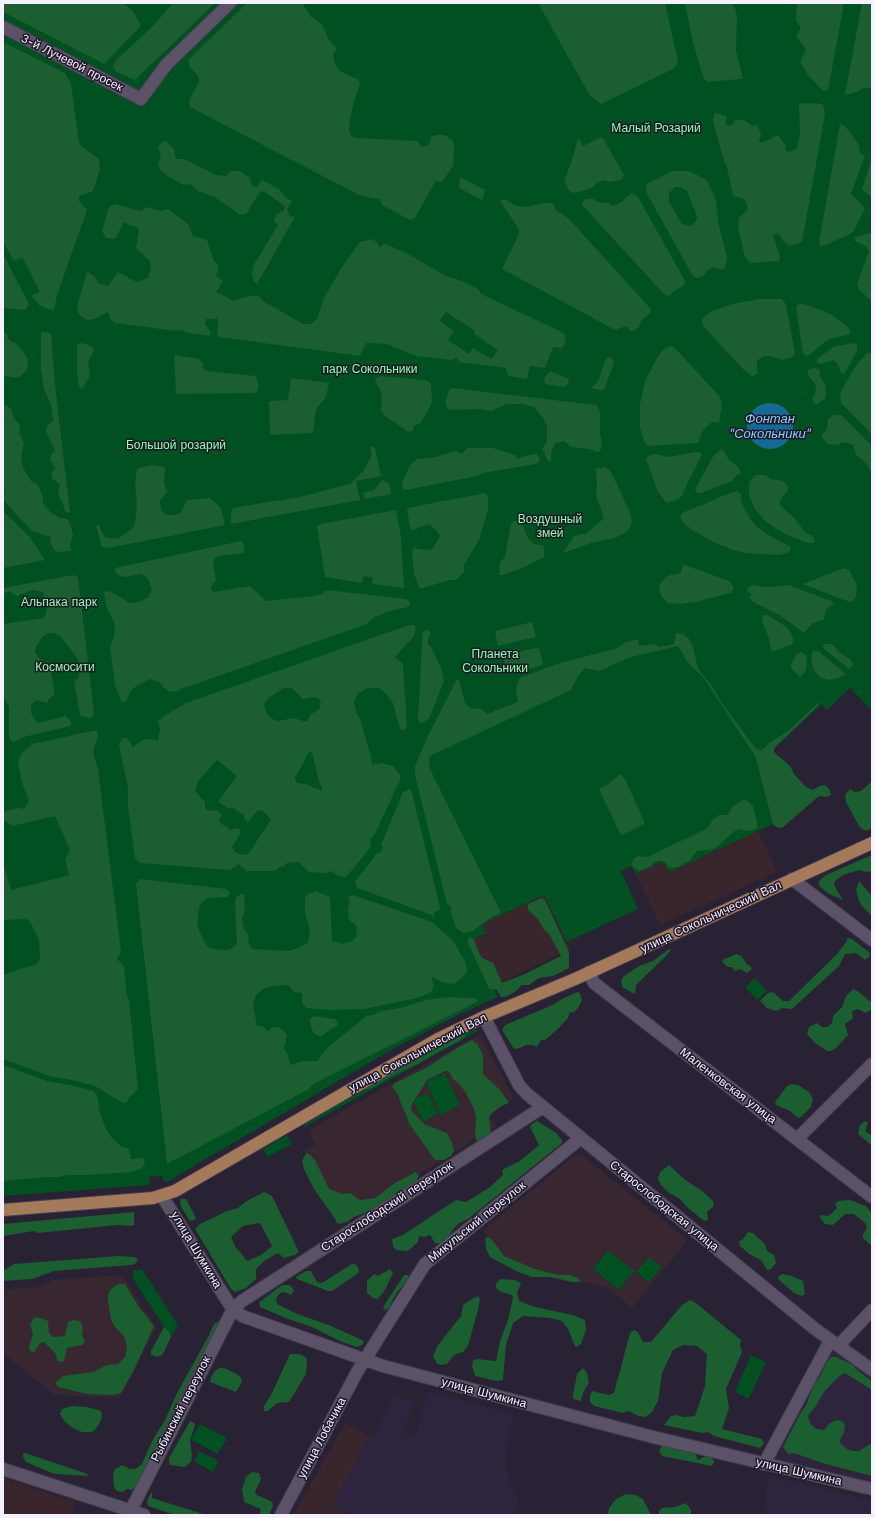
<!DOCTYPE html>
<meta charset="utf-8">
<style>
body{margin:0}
#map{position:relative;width:875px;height:1518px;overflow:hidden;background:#292134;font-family:"Work Sans",sans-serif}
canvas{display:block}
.frame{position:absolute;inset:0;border:4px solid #f6f1ff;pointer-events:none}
</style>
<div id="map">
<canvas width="875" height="1518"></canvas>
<div class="frame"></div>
</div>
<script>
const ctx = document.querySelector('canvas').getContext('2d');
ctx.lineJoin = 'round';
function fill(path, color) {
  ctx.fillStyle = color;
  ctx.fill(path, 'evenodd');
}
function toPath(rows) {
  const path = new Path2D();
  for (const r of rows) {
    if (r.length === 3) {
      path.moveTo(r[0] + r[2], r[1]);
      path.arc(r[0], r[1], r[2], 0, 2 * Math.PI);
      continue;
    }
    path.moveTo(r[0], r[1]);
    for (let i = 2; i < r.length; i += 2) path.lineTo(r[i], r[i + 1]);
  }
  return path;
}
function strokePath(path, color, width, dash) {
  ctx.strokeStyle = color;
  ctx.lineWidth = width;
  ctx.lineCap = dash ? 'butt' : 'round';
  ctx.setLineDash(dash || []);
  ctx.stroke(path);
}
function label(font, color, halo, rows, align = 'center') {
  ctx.font = font + ' "Work Sans",sans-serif';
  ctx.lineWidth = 3;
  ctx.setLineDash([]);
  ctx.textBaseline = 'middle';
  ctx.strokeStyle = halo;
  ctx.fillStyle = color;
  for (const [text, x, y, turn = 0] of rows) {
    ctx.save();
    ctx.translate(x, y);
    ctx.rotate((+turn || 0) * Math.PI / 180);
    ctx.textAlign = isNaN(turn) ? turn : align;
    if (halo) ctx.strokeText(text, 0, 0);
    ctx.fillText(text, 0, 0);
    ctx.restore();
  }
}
fill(toPath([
 [832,1349,872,1376,872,1484,778,1461,775,1455],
 [428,1391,514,1414,505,1456,509,1482,516,1491,520,1508,511,1515,348,1515,332,1506,369,1436,373,1437,394,1396,414,1402,403,1432,416,1435],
 [769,1476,872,1500,872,1515,763,1515]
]), '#2f243e');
fill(toPath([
 [758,831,777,872,660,925,636,874,663,861,670,872],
 [544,895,570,949,493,986,471,940,486,933,482,924],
 [345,1423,369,1436,332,1506,348,1515,294,1515],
 [3,1478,75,1502,71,1515,3,1515]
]), '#39262d');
fill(toPath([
 [480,1034,514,1099,489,1115,496,1126,339,1224,304,1150,315,1145,309,1130],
 [575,1155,582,1155,688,1240,632,1308,608,1288,509,1263,483,1230],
 [122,1275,156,1327,120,1398,55,1395,3,1353,3,1289,39,1287,54,1280]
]), '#382730');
fill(toPath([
 [3,3,872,3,872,711,850,688,827,710,821,704,773,750,755,756,773,824,670,872,663,861,636,874,631,866,621,871,638,909,567,942,544,895,482,924,486,933,471,940,498,997,460,1014,396,1047,167,1182,163,1180,162,1176,149,1177,150,1185,3,1196],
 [755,978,767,991,757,1000,745,987],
 [475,1029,478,1031,304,1127,302,1123,406,1063],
 [445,1073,460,1105,441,1115,426,1082],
 [428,1093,438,1114,423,1121,413,1100],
 [287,1135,292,1144,267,1157,263,1149],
 [608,1250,634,1271,619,1290,593,1269],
 [649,1257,662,1267,649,1282,636,1272],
 [142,1269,178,1325,171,1337,171,1334,164,1327,133,1279,133,1270],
 [751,1355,766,1362,749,1399,735,1392],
 [200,1424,227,1438,218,1454,191,1440],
 [199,1451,219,1461,213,1472,194,1462]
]), '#005021');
fill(toPath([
 [3,3,123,3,133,11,141,26,104,64,3,12],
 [174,3,215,3,135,80,116,72,113,67,117,59,153,26,171,5],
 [247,3,302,3,311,17,322,24,329,40,336,48,336,51,333,54,334,61,339,70,347,75,358,79,360,85,356,95,351,114,349,129,351,136,356,138,417,141,422,147,429,145,431,137,436,135,445,135,453,141,454,148,453,166,443,181,435,182,415,218,410,220,382,205,380,199,361,196,190,107,189,100,199,82,198,76,189,66,188,60],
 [538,3,665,3,678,61,675,68,601,104,590,96],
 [685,3,732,3,735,8,737,16,736,51,743,78,740,79,708,82,704,79,693,43],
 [797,3,844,3,828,91,822,90,808,75,800,62,806,49,796,36,801,27,796,21],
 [862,3,872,3,872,88,864,88,854,93,845,95],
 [3,42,65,73,71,84,79,142,81,146,99,159,100,170,93,191,79,196,79,201,87,210,57,295,54,310,47,309,39,305,32,296,40,292,22,257,14,261,3,242],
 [803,103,823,104,825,114,802,242,789,246,777,233,773,236,780,256,779,261,750,263,745,257,738,228,739,218,748,209,745,199,733,196,727,167,724,161,713,121,714,114,717,113,726,116,727,118,725,123,728,126,733,125,735,120,744,120,753,126,757,125,761,134,759,141,761,143,778,135,785,145,786,151,789,152,796,149,800,135,799,105],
 [840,124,845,126,859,145,860,153,865,156,851,194,865,208,854,231,850,234,823,246,820,246,819,242],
 [601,137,603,138,624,175,621,180,609,182,603,180,597,183,592,188,583,191,574,193,569,191,564,181,572,160,578,138,583,146],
 [166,141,174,149,176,159,184,159,216,175,226,176,231,171,240,171,249,177,252,186,257,187,262,180,279,189,287,199,292,201,287,209,290,216,295,217,257,284,254,282,252,274,253,266,278,225,274,221,276,215,284,210,285,206,263,191,260,192,246,214,241,215,214,197,198,191,191,184,184,185,169,177,160,170,158,165,161,155,158,148,160,144],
 [872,158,872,198,862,189],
 [673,171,689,171,707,180,716,201,719,226,727,258,725,268,719,270,714,267,708,270,704,276,697,278,693,276,646,192,647,184],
 [675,187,680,187,687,191,697,216,696,221,690,226,682,224,669,202,669,193],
 [460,177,485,190,482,200,459,188],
 [633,193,638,197,685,281,685,284,668,296,664,294,583,206,582,202,586,199,594,199,596,202,608,203,613,206,622,202,626,197],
 [505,199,514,205,524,207,544,203,553,203,556,210,568,218,651,309,650,313,642,320,639,327,632,332,626,326,615,330,502,269,519,234,519,229,500,201],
 [114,204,141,211,147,207,161,211,168,209,189,225,193,236,207,240,214,261,219,266,216,276,223,281,216,292,234,301,248,296,259,296,263,301,303,324,311,324,317,319,324,298,342,267,360,242,373,239,378,244,379,248,383,244,388,245,410,255,446,276,462,281,478,289,481,294,564,333,566,341,562,348,553,347,545,368,530,366,527,379,508,376,506,368,459,362,457,358,451,360,416,356,387,344,366,343,360,356,219,337,217,335,218,325,217,318,213,319,206,319,205,324,211,333,209,336,188,333,182,330,176,331,115,323,110,319,108,312,95,319,88,320,83,318,78,313,77,306,87,272,94,276,99,284,108,286,118,272,136,282,148,278,151,268,150,261,136,248,139,229,137,227,130,225,124,222,115,239,106,238,102,231,109,207],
 [446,312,475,331,474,334,498,350,491,359,473,348,469,354,448,340,454,331,439,321],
 [872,233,872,301,859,290,857,284,869,251,867,247,855,241,855,237],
 [3,254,27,300,29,305,25,310,3,308],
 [759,299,781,299,786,304,795,354,792,357,782,360,770,356,763,356,757,361,757,374,753,376,750,375,743,369,703,326,702,319,710,312,732,304],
 [799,303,811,306,832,315,849,328,850,334,829,339,809,355,806,356,803,353,796,308],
 [3,331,7,334,9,340,15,343,23,351,28,360,27,370,18,378,3,376],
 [41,332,45,332,51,334,55,385,70,513,66,512,64,509,64,507,58,494,60,485,52,478,52,472,56,468,53,465,50,460,51,454,55,451,46,431,47,426,53,420,51,405,44,389,41,369],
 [81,343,89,345,92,347,94,351,88,362,90,372,89,378,82,389,79,387,77,371,77,347,78,344],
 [854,343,857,345,857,350,852,361,844,374,841,373,837,363,833,360,821,364,817,363,817,359,833,347],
 [670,346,674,347,720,397,722,405,719,423,712,422,703,430,698,443,648,446,644,441,640,428,640,404,645,381,657,358,662,351],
 [867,353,872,353,872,434,841,403,840,395,844,386,857,364],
 [174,355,199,359,203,364,203,368,206,371,255,376,258,383,258,390,255,393,176,394],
 [610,357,613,360,614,363,605,387,603,390,593,389,592,387,598,382,605,361,607,358],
 [815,368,819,370,820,376,825,384,826,395,825,399,816,405,813,402,812,398,815,394,816,385,807,374,809,369],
 [550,371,569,379,568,384,563,387,545,384,544,381,545,377],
 [380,376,425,380,431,383,432,402,428,411,420,424,414,425,413,431,409,432,389,419,383,414,381,410,382,396,380,389,375,382,376,378],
 [291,378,329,383,326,397,316,409,313,433,270,435,269,401,288,400],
 [452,388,596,405,600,412,600,432,602,446,600,451,597,452,590,449,571,447,564,441,555,443,551,453,551,462,547,460,545,454,542,449,547,442,547,427,543,418,534,407,522,404,507,404,492,411,480,409,449,410,446,405,446,400,449,390],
 [3,393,5,405,11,409,14,418,20,425,19,433,24,443,21,458,23,468,32,482,38,485,43,497,43,503,50,512,60,518,67,519,70,523,73,535,70,545,71,551,57,552,54,550,50,541,51,537,32,531,3,500,5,494,3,490],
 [833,415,841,415,872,446,872,473,864,461,856,455,853,445,845,442,836,445,828,444,824,440,821,436,827,429,828,419],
 [373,446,375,448,381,476,356,481,360,500,231,524,231,515,233,508,274,501,295,498,350,484,363,471,371,457,371,447],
 [467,448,493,448,515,455,518,459,524,456,536,454,539,457,540,461,536,464,483,473,477,476,406,490,403,489,402,482,411,464,417,459,436,457,455,451,462,454],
 [722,449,730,461,738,466,741,473,736,476,732,481,701,493,697,493,695,489,714,455],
 [695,452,699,452,702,455,687,484,682,496,674,501,666,503,657,490,646,458,650,455,655,454,669,457],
 [151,465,165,467,164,483,167,492,160,501,161,511,167,515,175,515,181,512,187,500,210,498,221,508,225,525,109,548,102,547,96,526,99,524,101,531,104,536,111,539,119,538,132,529,135,523,136,515,137,504,135,484,137,469],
 [604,467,610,470,630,512,632,522,628,531,615,538,591,543,563,553,574,536,587,533,604,518,596,496,597,486,596,469],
 [756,475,765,475,772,479,783,481,788,486,788,491,781,498,780,505,795,519,805,532,813,536,815,541,813,543,807,543,785,534,765,521,755,509,749,496,749,482],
 [382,480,390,484,391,493,387,495,364,499,364,493,374,490],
 [737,491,741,494,741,501,750,519,757,527,775,539,791,547,790,551,787,553,779,555,746,553,733,550,713,542,694,531,683,523,680,517,682,513,714,500,719,497],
 [486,493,488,498,488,510,483,526,479,540,464,565,464,572,456,580,449,580,420,589,414,574,412,551,413,548,425,550,432,549,438,540,440,536,437,531,429,524,413,530,410,529,407,508],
 [396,510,401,537,404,588,372,584,373,578,364,576,362,583,325,577,317,526,321,524],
 [3,511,29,536,45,560,3,568],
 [517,520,523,526,528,538,534,544,543,545,544,549,544,557,523,568,502,575,499,575,500,562,505,557,511,523],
 [241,541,245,546,243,553,219,556,215,558,213,563,216,580,210,588,213,592,250,586,266,601,314,596,322,594,326,590,406,599,409,601,410,605,404,608,389,611,373,618,367,624,181,689,175,692,168,691,163,687,160,682,150,679,135,687,130,692,127,700,122,703,115,686,110,647,114,636,115,624,107,609,104,592,109,591,117,595,129,603,139,602,149,597,152,589,148,579,144,575,140,574,126,577,120,576,117,574,115,571,115,568],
 [685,565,729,581,733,586,733,590,731,593,695,602,680,604,668,603,662,597,659,590,660,584,665,578,670,575,678,574,681,572,683,566],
 [844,568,849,570,857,585,856,596,852,602,844,600,803,584],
 [73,575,78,577,94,713,92,717,88,718,80,715,74,682,78,678,80,671,77,658,61,637,55,633,49,633,42,637,36,647,35,652,38,657,47,663,50,667,55,695,49,699,47,703,36,700,31,705,31,713,37,723,65,716,69,719,72,723,70,726,24,737,17,741,12,742,9,737,9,707,3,695,3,624,44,618,47,611,43,592,33,590,17,596,9,591,3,594,3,588],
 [752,585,767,587,789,585,831,601,834,604,826,609,824,619,812,624,804,633,781,616,753,602,749,596,752,594,748,592,747,590,747,588],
 [766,614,788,628,794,640,792,644,774,651,771,650,769,639,762,621,762,617],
 [532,622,536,637,498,646,495,631],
 [409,625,414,625,416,628,414,636,395,657,403,664,407,727,405,730,400,729,393,703,387,695,379,688,368,688,358,693,354,701,356,712,360,719,371,756,372,765,381,763,393,766,400,775,400,780,374,836,370,839,371,847,346,877,342,877,330,871,327,873,309,872,298,862,287,863,285,866,280,867,275,871,246,871,239,864,229,870,140,863,135,858,128,808,128,788,119,745,122,738,127,738,133,747,144,739,158,740,160,729,158,721,163,717,186,703],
 [284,688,292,688,303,699,315,697,319,699,321,703,319,710,311,714,307,721,303,721,294,718,278,721,274,720,267,714,264,706,265,702,274,694],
 [312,752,319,782,322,787,322,791,305,784,297,783,295,780,295,777,302,766,307,755,308,753],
 [217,760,237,776,218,802,228,808,235,808,237,811,244,814,244,819,248,822,258,810,263,811,271,820,248,854,241,855,234,851,232,847,240,834,240,830,236,828,230,830,226,826,221,824,219,819,222,816,221,814,217,811,207,810,205,808,205,802,195,791,198,781],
 [428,629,431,633,428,639,428,644,432,648,442,671,444,681,429,719,421,723,418,720,422,640,423,632],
 [676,633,683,634,689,639,693,647,698,669,710,683,722,703,755,748,760,750,765,748,769,743,788,731,819,702,819,705,774,748,774,752,790,766,794,774,806,787,813,790,819,786,825,785,830,790,831,795,827,797,819,796,782,828,776,827,773,824,755,756,703,677,688,663,678,646,631,657,599,671,585,668,578,676,571,690,430,756,429,767,501,913,490,918,473,931,463,933,456,928,451,914,451,906,447,904,415,775,415,766,428,736,457,679,459,680,465,703,471,708,482,709,487,714,518,702,516,689,519,678,560,663,618,648,626,642,638,639,639,646,654,644,660,647,674,644],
 [825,644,832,644,840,653,851,660,853,664,852,666,849,669,823,648,823,646],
 [535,648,539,649,543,664,539,666,510,674,507,671,504,661,507,655],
 [813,651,818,651,846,674,839,678,829,680,821,678,814,671,812,663,811,655],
 [801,652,806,655,807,663,805,672,800,677,790,667,796,655],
 [97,730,98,736,93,752,98,769,121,952,117,959,124,966,127,996,129,1000,138,1089,130,1097,127,1102,123,1103,95,1086,72,1080,49,1076,3,1059,3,974,4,975,19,969,35,965,40,960,39,939,30,922,26,919,3,920,3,863,11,890,69,875,65,859,70,850,55,816,12,826,6,821,3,822,3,812,17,808,25,809,29,800,21,780,18,761,22,753,32,744],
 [620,774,625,779,644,821,644,824,622,835,620,834,600,791,600,788,607,785],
 [872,781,872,828,867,831,862,829,859,826,846,802,845,795,850,789,855,792,861,791],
 [410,789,412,793,440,907,440,910,434,912,434,919,432,915,357,888,355,882,377,853,381,852,383,848,381,845,403,792],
 [744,799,748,801,753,806,757,822,757,828,754,830,744,831,741,829,736,830,714,849,697,851,690,860,678,867,668,868,666,863,661,861,654,862,651,866,639,871,634,868,632,864,633,859,638,856,647,857,706,829,710,825,711,821,719,815,728,815,732,807],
 [872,855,872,871,867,872,859,870,843,875,836,880,834,884,835,887,843,900,829,894,820,887,818,883,821,879,826,875],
 [140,879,227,889,230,893,227,897,208,898,201,903,199,908,197,924,200,933,207,946,212,949,228,950,234,947,237,943,235,903,236,897,241,894,244,894,245,912,242,918,244,929,248,934,249,944,252,949,290,951,308,943,310,930,305,913,305,897,310,893,316,891,330,897,332,941,343,944,352,941,357,936,356,925,349,920,348,907,350,904,348,897,353,895,432,922,453,941,465,961,467,971,463,977,454,984,444,983,433,977,431,978,434,986,431,992,417,998,364,1009,331,1010,306,1008,302,1003,302,993,294,992,288,985,273,986,265,988,256,995,253,1004,257,1026,263,1026,268,1031,273,1027,278,1027,285,1032,287,1036,284,1048,288,1055,290,1065,303,1061,317,1061,325,1050,366,1016,374,1015,380,1011,400,1008,426,1000,448,997,475,998,479,1001,313,1084,309,1089,167,1164,136,884],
 [859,881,872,896,872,916,862,906,859,901,856,890],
 [542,898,545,900,569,952,569,968,553,976,539,978,529,985,522,985,515,992,505,997,501,997,496,989,493,990,489,988,467,941,470,937,474,939,478,951,482,958,493,963,502,983,525,974,561,956,549,934,545,931,538,919,528,910,528,904],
 [847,938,852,939,870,953,869,957,865,960,856,953,845,954,839,966,792,1009,782,1008,776,1011,767,1008,760,1001,768,993,773,992,783,1001,789,1001,837,954,847,941],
 [669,949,671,950,666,956,636,985,635,994,622,987,621,980,624,976,639,966,653,961],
 [736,954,741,956,747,964,750,966,752,968,750,971,747,973,740,969,735,971,732,967,728,967,724,964,722,960],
 [853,989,859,992,872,1003,871,1010,865,1013,858,1009,852,1011,853,1018,845,1024,848,1035,836,1048,831,1051,827,1051,815,1043,807,1034,809,1027,817,1023,822,1027,828,1027,832,1023,833,1016,842,1007,846,996],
 [577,992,580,993,582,1000,578,1008,573,1013,570,1012,568,1018,559,1028,545,1040,541,1040,537,1047,533,1045,526,1045,520,1048,514,1049,502,1030,505,1025,555,1004,560,1000],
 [313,1016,335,1019,338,1022,338,1025,328,1031,321,1037,314,1034,311,1027,310,1019],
 [461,1033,464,1033,466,1035,460,1041,443,1049,416,1065,391,1076,372,1088,359,1091,425,1052,441,1047],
 [472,1040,478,1045,483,1055,483,1074,500,1090,509,1103,501,1106,490,1115,489,1118,491,1134,477,1144,475,1133,476,1119,475,1111,466,1093,461,1086,452,1078,450,1073,448,1071,445,1071,427,1080,412,1104,411,1110,424,1124,447,1133,452,1143,454,1151,451,1156,444,1160,435,1160,410,1125,397,1093,392,1087,395,1083,426,1068,459,1047],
 [3,1065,47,1081,70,1085,93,1091,97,1095,98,1100,100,1114,105,1127,112,1138,122,1147,129,1149,131,1159,144,1158,145,1164,142,1168,132,1172,87,1175,68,1175,59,1177,45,1177,3,1181],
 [792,1084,798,1085,809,1092,813,1099,811,1107,801,1117,798,1118,790,1111,776,1105,775,1102,787,1086],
 [537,1121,556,1133,562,1140,562,1143,468,1219,459,1223,454,1228,448,1238,441,1243,435,1243,430,1235,425,1237,419,1236,418,1242,408,1251,396,1250,393,1246,392,1239,403,1235,456,1200,466,1202,490,1187,503,1175,502,1170,520,1161,539,1145,530,1127,532,1124],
 [865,1121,868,1123,865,1131,871,1135,872,1146,858,1134,860,1125],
 [306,1153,309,1154,315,1160,329,1189,343,1194,351,1193,355,1197,360,1200,375,1198,395,1183,416,1172,419,1176,413,1185,375,1209,354,1217,347,1222,339,1224,337,1223,333,1216,314,1189,304,1169,302,1161],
 [669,1165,684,1179,702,1191,712,1200,714,1203,713,1207,707,1212,708,1220,704,1221,688,1208,680,1199,669,1193,661,1185,658,1179,660,1172],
 [264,1192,272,1196,299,1252,295,1255,284,1258,278,1253,264,1261,256,1269,256,1279,246,1288,235,1292,231,1289,195,1229,200,1224,227,1211,238,1208,245,1202],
 [260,1223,272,1246,261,1255,247,1261,235,1246,231,1237,243,1226],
 [180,1199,186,1199,196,1218,194,1220,190,1221,181,1207],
 [850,1200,866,1206,872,1214,872,1246,863,1238,863,1234,867,1228,866,1224,854,1214,845,1214,833,1225,825,1224,820,1218,821,1215,828,1216,831,1214,837,1208,835,1204,838,1201],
 [134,1212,134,1225,130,1226,118,1225,38,1233,34,1231,3,1236,3,1224],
 [748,1232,753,1233,765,1244,767,1251,774,1255,776,1263,771,1269,767,1270,761,1260,749,1254,740,1246,739,1242,743,1239],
 [488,1237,493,1241,504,1256,535,1269,559,1275,570,1275,578,1278,581,1282,572,1282,550,1277,532,1277,518,1272,490,1257,486,1249,485,1238],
 [119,1256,135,1257,138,1260,135,1264,131,1265,54,1271,32,1279,3,1281,3,1271,14,1264],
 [352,1264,355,1264,358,1267,359,1271,357,1274,332,1291,328,1291,297,1279,296,1278,297,1276,306,1271,311,1271,317,1282,322,1283],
 [390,1269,393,1273,385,1290,378,1299,373,1298,367,1293,367,1281,374,1274,378,1276],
 [782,1274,792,1276,803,1281,805,1294,802,1296,794,1293,778,1279,779,1276],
 [404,1275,408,1275,409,1279,398,1291,393,1299,389,1308,386,1310,383,1309,385,1304],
 [500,1279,515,1280,521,1283,517,1293,519,1301,535,1307,573,1315,585,1320,586,1330,581,1344,576,1347,575,1346,568,1329,562,1321,550,1318,523,1316,513,1323,506,1345,503,1380,497,1381,475,1376,472,1366,473,1360,477,1359,496,1361,500,1341,508,1320,513,1297,512,1295,501,1292,496,1288,496,1284],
 [118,1284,125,1284,138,1306,154,1326,133,1372,123,1389,121,1393,111,1395,87,1394,58,1387,55,1383,63,1376,93,1372,107,1365,118,1364,125,1357,127,1347,125,1338,122,1334,115,1327,111,1320,108,1300,108,1295,110,1290],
 [282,1285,289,1285,292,1287,294,1291,291,1295,284,1292,280,1293,276,1299,277,1304,295,1313,331,1326,362,1340,364,1342,362,1345,357,1347,342,1342,312,1327,288,1319,260,1307,259,1302,261,1301],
 [478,1296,480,1299,478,1310,468,1346,463,1352,454,1355,447,1364,441,1365,437,1364,433,1356,438,1345,461,1316,463,1305,472,1299],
 [690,1300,696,1303,741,1340,740,1346,742,1352,726,1389,729,1408,722,1429,762,1439,764,1443,760,1448,714,1436,708,1432,702,1433,664,1425,671,1416,676,1415,684,1417,695,1416,705,1386,707,1354,697,1346,683,1345,673,1350,662,1373,658,1401,652,1412,645,1417,638,1416,629,1411,623,1413,594,1406,590,1402,590,1396,592,1391,609,1395,614,1393,630,1333,634,1330,638,1332,643,1342,651,1342,682,1305],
 [37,1317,48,1321,49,1333,53,1337,65,1336,68,1322,73,1320,80,1321,83,1328,82,1335,85,1342,82,1345,67,1348,64,1361,62,1362,57,1361,56,1354,44,1342,40,1343,34,1352,30,1351,29,1346,33,1334,30,1325,34,1318],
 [217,1322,220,1323,138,1484,132,1490,127,1489,123,1492,117,1491,114,1487,113,1476,114,1470,122,1465,130,1469,135,1469,142,1464,152,1441,165,1420,177,1393,209,1335,214,1324],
 [164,1327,169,1331,171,1337,163,1354,158,1357,151,1355,151,1351],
 [290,1354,299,1354,306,1357,307,1362,306,1374,289,1402,277,1403,268,1411,264,1411,264,1406,271,1395],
 [831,1357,836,1357,853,1365,858,1371,872,1381,872,1390,845,1373,838,1377,824,1392,816,1406,808,1416,810,1423,816,1429,824,1430,830,1423,837,1420,842,1421,845,1424,844,1432,840,1440,841,1444,847,1449,853,1451,859,1451,870,1444,872,1444,872,1476,822,1463,794,1453,788,1454,783,1447,800,1414,806,1405,814,1385,821,1375,826,1363],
 [219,1368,224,1368,237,1374,242,1379,241,1384,236,1392,210,1382,211,1377,215,1371],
 [583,1368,587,1373,589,1382,583,1393,581,1401,573,1399,573,1395,577,1374],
 [72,1406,87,1407,101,1411,102,1415,101,1420,96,1429,92,1432,82,1432,73,1428,65,1422,60,1414,62,1409],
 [190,1421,194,1423,195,1425,190,1440,192,1455,191,1462,185,1467,170,1465,169,1463,169,1458],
 [662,1445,671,1446,695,1453,698,1460,705,1456,712,1457,714,1462,712,1466,662,1456,659,1451],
 [25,1453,85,1473,87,1474,88,1476,55,1474,47,1471,26,1462,23,1457,23,1454],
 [252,1472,259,1473,261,1479,255,1492,257,1495,272,1502,273,1506,269,1515,259,1515,261,1509,244,1502,242,1489,246,1477],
 [152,1491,152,1498,206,1515,175,1515,148,1506,147,1501],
 [626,1494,636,1495,643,1499,651,1515,608,1515,609,1508,616,1499],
 [686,1503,691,1510,691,1515,659,1515,659,1511,662,1508,675,1507]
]), '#1b5e2f');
fill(toPath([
 [770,426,23]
]), '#146a94');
const minor = toPath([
 [3,27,141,99,166,65,230,3],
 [792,879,872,940],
 [589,972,594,983,872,1197],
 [484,1017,519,1085,526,1093,815,1329,872,1370],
 [797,1139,872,1064],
 [162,1196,228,1302,233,1309,242,1316,383,1366,653,1437,872,1489],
 [839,1345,872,1310],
 [764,1464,830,1341],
 [3,1469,144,1515],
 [131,1510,233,1309,242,1301,543,1107],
 [281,1515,357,1372,425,1264,581,1138]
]);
const major = toPath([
 [3,1210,153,1198,175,1191,438,1039,484,1017,575,979,872,843]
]);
strokePath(minor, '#443d4e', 14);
strokePath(major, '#443d4e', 14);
strokePath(minor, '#5b5268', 12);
strokePath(major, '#a47a5a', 12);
label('12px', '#f6f1ff', '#1f172a', [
 ["3-й Лучевой просек",72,63,27],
 ["улица Сокольнический Вал",711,917,-25],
 ["улица Сокольнический Вал",418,1053,-28],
 ["Маленковская улица",728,1086,37],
 ["Старослободская улица",664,1206,39],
 ["Старослободский переулок",387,1207,-33],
 ["Микульский переулок",477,1222,-39],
 ["улица Шумкина",196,1250,59],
 ["улица Шумкина",484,1393,15],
 ["Рыбинский переулок",181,1409,-63],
 ["улица Лобачика",322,1438,-62],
 ["улица Шумкина",799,1472,13]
]);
label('12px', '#90ffa9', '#1f172a', [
 ["Малый Розарий",656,128],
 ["парк Сокольники",370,369],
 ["Большой розарий",176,445],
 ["Воздушный",550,519],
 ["змей",550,533],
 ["Альпака парк",59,602],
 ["Планета",495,654],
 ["Сокольники",495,668],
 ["Космосити",65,667]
]);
label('italic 13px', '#87cef9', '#1f172a', [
 ["Фонтан",770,419],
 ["\"Сокольники\"",770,434]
]);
</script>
